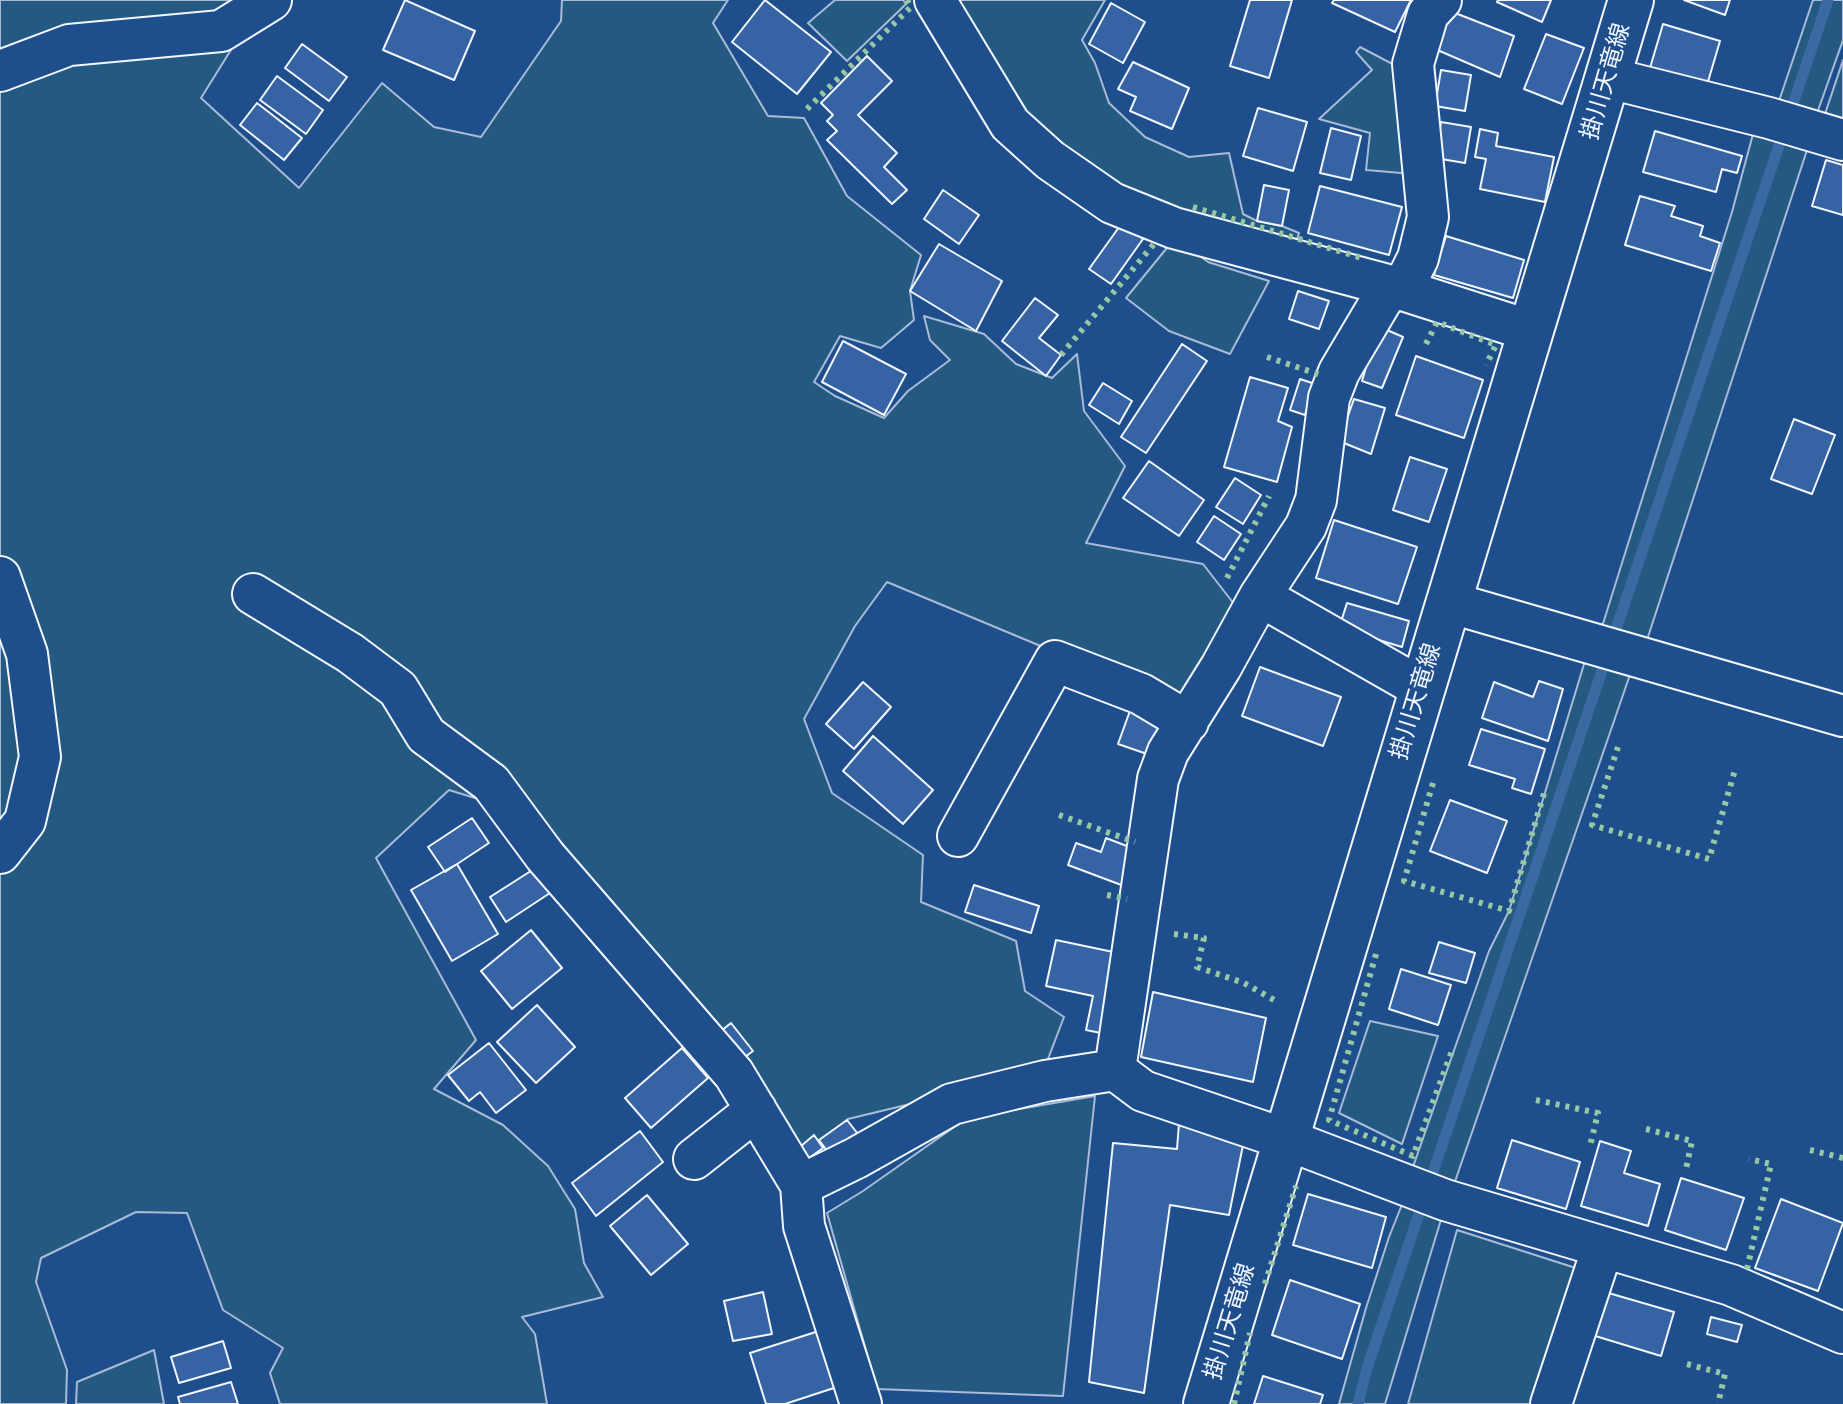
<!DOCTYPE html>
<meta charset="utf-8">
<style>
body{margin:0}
canvas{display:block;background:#1f4e8c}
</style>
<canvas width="1843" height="1404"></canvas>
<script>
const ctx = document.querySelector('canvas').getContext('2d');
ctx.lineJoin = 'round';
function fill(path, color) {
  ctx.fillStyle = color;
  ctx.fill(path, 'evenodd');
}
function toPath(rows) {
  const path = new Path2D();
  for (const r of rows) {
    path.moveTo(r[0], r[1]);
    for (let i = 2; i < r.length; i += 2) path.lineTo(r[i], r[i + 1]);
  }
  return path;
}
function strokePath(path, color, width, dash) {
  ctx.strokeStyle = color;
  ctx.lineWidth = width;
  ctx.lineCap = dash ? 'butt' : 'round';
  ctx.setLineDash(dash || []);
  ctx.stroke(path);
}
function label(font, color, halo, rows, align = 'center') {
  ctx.font = font + ' "Roboto Condensed","Noto Sans JP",sans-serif';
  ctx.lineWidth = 6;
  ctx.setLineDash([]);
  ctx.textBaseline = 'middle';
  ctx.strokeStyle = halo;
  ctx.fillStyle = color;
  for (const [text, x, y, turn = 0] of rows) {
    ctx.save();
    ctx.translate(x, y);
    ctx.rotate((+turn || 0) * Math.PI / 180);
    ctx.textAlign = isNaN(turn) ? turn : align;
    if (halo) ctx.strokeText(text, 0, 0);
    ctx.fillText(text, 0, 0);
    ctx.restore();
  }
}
const green = toPath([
 [0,0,262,0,201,98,299,188,382,83,434,127,481,137,561,21,562,0,728,0,713,23,768,116,804,118,847,196,921,255,910,291,914,320,881,348,840,336,814,382,835,396,884,418,908,391,950,360,930,340,924,316,984,334,1016,364,1052,378,1077,354,1084,411,1125,466,1086,543,1203,564,1241,613,1192,703,1043,647,887,582,855,626,804,719,832,793,923,855,921,902,1016,941,1025,991,1064,1017,1043,1072,848,1119,800,1168,737,1068,543,819,449,790,376,858,476,1040,434,1089,503,1125,548,1166,575,1209,584,1263,603,1297,522,1317,535,1334,547,1404,280,1404,270,1373,283,1348,223,1310,187,1213,136,1212,41,1258,36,1282,67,1370,66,1404,0,1404,0,0],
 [835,0,903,0,906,4,847,61,808,23,835,0],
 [948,0,1105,0,1082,40,1095,63,1109,103,1145,137,1189,157,1229,153,1243,214,1257,221,1282,226,1299,233,1296,242,1135,208,1039,137,948,0],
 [1813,0,1843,0,1843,40,1815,119,1776,110,1813,0],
 [1360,47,1402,69,1413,174,1366,170,1370,133,1319,119,1372,70,1356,52,1360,47],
 [1843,60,1843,122,1824,117,1843,60],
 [1753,134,1807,150,1646,643,1601,630,1732,212,1753,134],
 [1175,238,1208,262,1269,281,1230,354,1169,331,1126,298,1175,238],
 [1588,651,1633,666,1450,1196,1408,1181,1489,951,1509,911,1588,651],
 [1370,1021,1438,1036,1402,1144,1339,1113,1370,1021],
 [1095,1096,1063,1396,877,1389,827,1213,863,1191,967,1118,1095,1096],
 [1405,1197,1443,1213,1385,1404,1339,1404,1366,1308,1389,1237,1405,1197],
 [1457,1230,1582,1270,1553,1404,1408,1404,1457,1230],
 [154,1350,164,1404,76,1404,77,1382,154,1350]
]);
fill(green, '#245a82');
strokePath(green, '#a8bbd7', 2);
strokePath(toPath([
 [1358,1404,1367,1368,1828,0]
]), '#3b69a3', 11);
const building = toPath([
 [405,0,475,31,454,80,383,50,405,0],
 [765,0,831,52,797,94,732,42,765,0],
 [1250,0,1292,0,1269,78,1230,66,1250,0],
 [1334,0,1411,0,1395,32,1332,3,1334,0],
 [1498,0,1551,0,1542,22,1497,2,1498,0],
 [1684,0,1730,0,1725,15,1684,0],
 [1111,3,1145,22,1123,63,1089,44,1111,3],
 [1450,11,1514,36,1500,77,1435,49,1450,11],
 [1663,24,1720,41,1707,85,1650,68,1663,24],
 [1546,34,1584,48,1562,104,1524,89,1546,34],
 [302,44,347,77,329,101,285,68,302,44],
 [867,56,892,81,858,115,897,153,884,167,907,190,892,204,827,140,837,131,827,121,833,115,821,103,867,56],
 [1133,62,1189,88,1172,129,1130,111,1136,97,1118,89,1133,62],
 [1441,70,1471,75,1465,111,1435,106,1441,70],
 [277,76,323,110,306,134,260,100,277,76],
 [257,103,302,138,284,160,240,125,257,103],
 [1258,108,1307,122,1293,171,1243,156,1258,108],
 [1441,122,1471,127,1465,163,1435,158,1441,122],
 [1331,128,1361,136,1351,180,1320,173,1331,128],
 [1480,129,1498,133,1496,146,1554,157,1545,202,1480,189,1486,159,1475,157,1480,129],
 [1655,131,1742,156,1737,173,1722,169,1716,192,1643,172,1655,131],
 [1826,160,1843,165,1843,215,1812,206,1826,160],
 [1264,185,1289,190,1282,226,1257,221,1264,185],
 [1320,186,1402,207,1389,255,1308,233,1320,186],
 [943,190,979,215,959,244,924,219,943,190],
 [1640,196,1675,206,1671,216,1703,226,1700,236,1720,243,1711,271,1625,245,1640,196],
 [1122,223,1143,239,1111,284,1089,269,1122,223],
 [1446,236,1524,260,1513,298,1434,275,1446,236],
 [939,244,1002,281,976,331,910,291,939,244],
 [1298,291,1329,301,1319,329,1289,319,1298,291],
 [1035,298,1058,315,1039,338,1061,355,1046,376,1002,341,1035,298],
 [1378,326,1403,337,1382,388,1362,381,1378,326],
 [843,341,906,374,884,415,822,382,843,341],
 [1182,344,1207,361,1146,453,1121,437,1182,344],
 [1416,356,1483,380,1464,438,1396,415,1416,356],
 [1250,377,1288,388,1278,421,1292,427,1277,482,1224,467,1250,377],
 [1300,379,1315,384,1305,415,1290,410,1300,379],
 [1103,383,1132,401,1119,424,1089,405,1103,383],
 [1354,399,1385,408,1371,454,1339,441,1354,399],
 [1794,419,1835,435,1812,494,1771,479,1794,419],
 [1410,457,1447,469,1429,522,1393,510,1410,457],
 [1149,461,1204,500,1179,536,1123,498,1149,461],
 [1235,478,1261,495,1243,524,1216,507,1235,478],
 [1214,516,1241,534,1224,560,1197,542,1214,516],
 [1334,520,1417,547,1398,604,1316,578,1334,520],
 [1347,603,1409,621,1402,647,1339,628,1347,603],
 [1260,667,1341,697,1323,746,1242,716,1260,667],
 [1539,681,1563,689,1548,741,1482,718,1494,682,1533,697,1539,681],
 [863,682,891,707,854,749,826,724,863,682],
 [1131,708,1163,719,1150,755,1118,744,1131,708],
 [1481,729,1545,749,1531,794,1512,788,1515,779,1469,765,1481,729],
 [873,736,933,790,903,824,843,771,873,736],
 [1450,800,1507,821,1487,873,1430,851,1450,800],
 [472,818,489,843,445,872,428,847,472,818],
 [1106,838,1145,853,1132,889,1068,865,1076,843,1101,852,1106,838],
 [457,864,498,934,452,961,411,890,457,864],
 [534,869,550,893,506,922,490,897,534,869],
 [974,885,1039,906,1031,933,965,912,974,885],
 [531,930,562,968,512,1009,481,971,531,930],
 [1056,940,1118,953,1101,1033,1086,1030,1093,996,1046,986,1056,940],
 [1439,942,1475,953,1466,983,1429,973,1439,942],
 [1401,969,1451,985,1438,1025,1389,1009,1401,969],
 [1153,992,1266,1018,1253,1082,1141,1057,1153,992],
 [537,1005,575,1047,536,1083,497,1042,537,1005],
 [731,1023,753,1051,737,1063,716,1035,731,1023],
 [489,1043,526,1090,496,1113,480,1092,469,1101,448,1075,489,1043],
 [682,1048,708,1078,651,1128,625,1098,682,1048],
 [847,1120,865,1143,837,1164,819,1140,847,1120],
 [1179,1123,1244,1140,1229,1215,1170,1205,1144,1393,1089,1382,1113,1143,1177,1149,1179,1123],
 [640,1131,663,1162,596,1216,572,1183,640,1131],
 [814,1135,823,1148,802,1163,794,1152,814,1135],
 [1512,1140,1580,1162,1566,1209,1497,1188,1512,1140],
 [1600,1141,1631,1151,1624,1173,1660,1184,1648,1226,1581,1206,1600,1141],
 [1681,1178,1744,1198,1726,1250,1665,1230,1681,1178],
 [1308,1194,1386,1217,1372,1268,1293,1245,1308,1194],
 [647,1195,688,1244,651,1275,610,1226,647,1195],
 [1781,1199,1843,1223,1818,1291,1755,1268,1781,1199],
 [1290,1280,1360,1304,1342,1359,1272,1335,1290,1280],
 [763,1292,772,1334,733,1341,724,1301,763,1292],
 [1605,1292,1674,1312,1661,1356,1592,1335,1605,1292],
 [1711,1317,1742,1325,1737,1342,1707,1334,1711,1317],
 [822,1330,840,1386,785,1404,766,1404,750,1353,822,1330],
 [223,1341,231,1368,179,1383,171,1357,223,1341],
 [1263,1376,1323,1395,1320,1404,1254,1404,1263,1376],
 [231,1382,238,1404,180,1404,178,1397,231,1382]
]);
fill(building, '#3563a3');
strokePath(building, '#f2f6ff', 2);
const minor = toPath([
 [935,0,1010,124,1050,160,1112,203,1174,228,1384,284,1531,331],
 [0,71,69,45,221,31,271,0],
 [1609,78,1769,118,1843,140],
 [1402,290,1418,258,1428,217,1413,64,1428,14,1441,0],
 [0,577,27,654,40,757,25,821,0,853],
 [253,594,350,653,398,689,426,735,491,783,545,856,734,1074,801,1185],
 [1260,596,1421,688],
 [1448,602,1843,716],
 [958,836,1055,661,1141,694,1188,722],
 [1115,1070,1158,779,1168,752,1221,667,1260,596,1306,526,1316,500,1329,398,1339,372,1390,286],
 [694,1159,756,1110],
 [861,1404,804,1226,801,1185,856,1158,952,1104,1045,1081,1115,1070,1143,1091,1285,1139,1445,1200,1731,1285,1843,1333],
 [1551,1404,1603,1247]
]);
const major = toPath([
 [1206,1404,1631,0]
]);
strokePath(minor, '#f2f6ff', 44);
strokePath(major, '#f2f6ff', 48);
strokePath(minor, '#1f4e8c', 40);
strokePath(major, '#1f4e8c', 44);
strokePath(toPath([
 [807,109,911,7,907,0],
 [1193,207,1362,258],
 [1426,344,1437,322,1496,345,1486,365],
 [1061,355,1154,244],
 [1267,357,1321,375],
 [1227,578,1269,496],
 [1618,747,1592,825,1709,859,1735,770],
 [1433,783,1404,881,1509,911,1545,790],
 [1059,815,1135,842],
 [1107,895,1127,899],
 [1174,934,1204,938,1197,967,1244,983,1276,1001],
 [1376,954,1329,1120,1413,1156,1453,1048],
 [1536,1100,1598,1113,1590,1146],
 [1646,1129,1692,1141,1686,1169],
 [1810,1150,1843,1158],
 [1747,1269,1771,1164,1749,1159],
 [1265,1284,1296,1186],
 [1687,1364,1725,1374,1718,1404],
 [1234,1404,1250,1333]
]), '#97c8a6', 6, [4, 6]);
label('24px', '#f2f6ff', '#1f4e8c', [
 ["掛川天竜線",1607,82,-74],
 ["掛川天竜線",1417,702,-73],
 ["掛川天竜線",1231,1322,-73]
]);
</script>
